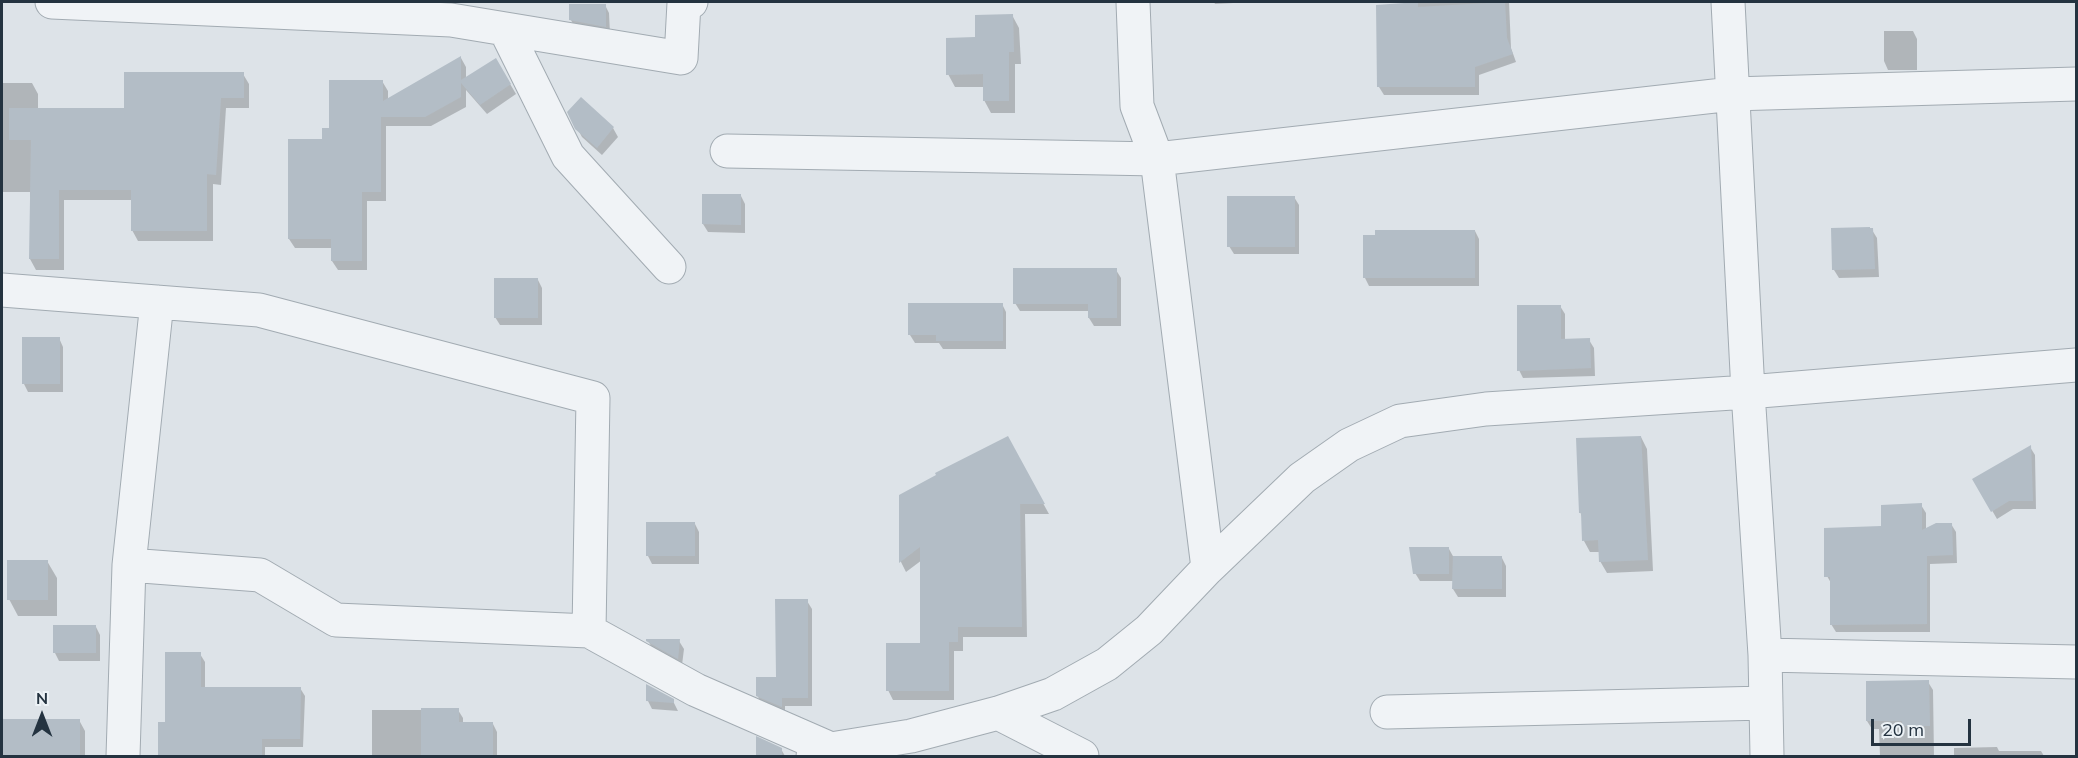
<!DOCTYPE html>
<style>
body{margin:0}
#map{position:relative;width:2078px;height:758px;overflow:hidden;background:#dde3e8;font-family:Mulish,sans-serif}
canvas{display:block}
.frame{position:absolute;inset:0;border:3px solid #243340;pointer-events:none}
.north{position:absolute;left:12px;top:686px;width:60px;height:60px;-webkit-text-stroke:4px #ecf2f6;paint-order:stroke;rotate:0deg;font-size:16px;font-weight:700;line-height:24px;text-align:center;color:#243340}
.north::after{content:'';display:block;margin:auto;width:21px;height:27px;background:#243340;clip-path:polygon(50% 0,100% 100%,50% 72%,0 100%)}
.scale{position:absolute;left:1871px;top:719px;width:100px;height:27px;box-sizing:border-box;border:3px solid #243340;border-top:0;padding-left:8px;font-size:18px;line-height:21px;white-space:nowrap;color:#243340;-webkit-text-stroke:4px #ecf2f6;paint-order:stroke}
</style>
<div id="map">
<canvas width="2078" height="758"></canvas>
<div class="frame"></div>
<div class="north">N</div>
<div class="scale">20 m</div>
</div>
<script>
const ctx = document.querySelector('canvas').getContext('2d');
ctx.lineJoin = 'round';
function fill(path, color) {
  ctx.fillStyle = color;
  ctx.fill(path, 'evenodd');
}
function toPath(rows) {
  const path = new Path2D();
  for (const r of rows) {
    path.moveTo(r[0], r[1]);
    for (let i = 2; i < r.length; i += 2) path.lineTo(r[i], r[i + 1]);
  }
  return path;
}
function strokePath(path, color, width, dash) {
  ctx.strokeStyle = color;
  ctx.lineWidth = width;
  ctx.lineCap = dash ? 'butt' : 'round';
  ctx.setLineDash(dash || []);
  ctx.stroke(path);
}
fill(toPath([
 [1214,2,1252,2,1215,4],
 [1404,2,1509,2,1511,48,1516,62,1479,75,1479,95,1384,95,1379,87],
 [605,5,609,13,610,34,575,28,571,20],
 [1012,15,1019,28,1021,64,1015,64,1015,113,991,113,984,100,984,87,955,87,948,74,976,39],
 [1884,31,1913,31,1917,39,1917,70,1888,70,1884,61],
 [461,58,466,67,466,79,496,60,516,94,487,114,466,90,466,107,431,126,386,126,386,201,367,201,367,270,338,270,332,261,332,248,295,248,289,239,323,141,331,130,382,81,388,91,388,100],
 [243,74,249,84,249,108,226,108,221,185,213,184,213,241,138,241,132,230,132,200,64,200,64,270,36,270,30,259,30,192,2,192,2,83,32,83,38,94,38,110,126,109],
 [581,99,613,128,618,137,602,155,582,137,577,128],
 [703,196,741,196,745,204,745,233,708,232,703,224],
 [1294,197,1299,205,1299,254,1234,254,1229,246],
 [1832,229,1872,230,1877,238,1879,277,1839,278,1834,270],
 [1475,231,1479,239,1479,286,1369,286,1365,278],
 [1116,270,1121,278,1121,326,1094,326,1089,318,1089,311,1020,311,1015,303],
 [538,280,542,288,542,325,500,325,495,317],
 [1002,304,1006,312,1006,349,943,349,939,343,915,343,910,335],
 [1560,306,1565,314,1565,340,1589,340,1594,348,1595,376,1523,378,1519,370],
 [24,338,59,338,63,347,63,392,28,392,24,384],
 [1641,437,1647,449,1653,571,1607,573,1600,561,1600,552,1590,552,1584,541,1582,516,1580,512],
 [1007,438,1049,514,1025,514,1027,637,963,637,963,651,954,651,954,700,893,700,888,690,922,644,922,560,906,572,901,562,901,496],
 [2030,447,2035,455,2036,509,2013,509,1997,519,1974,479],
 [1921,505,1926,513,1926,530,1951,524,1956,532,1957,563,1930,564,1930,632,1836,632,1831,624,1831,583,1827,576],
 [695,524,699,532,699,564,652,564,648,556],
 [1449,549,1454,558,1502,558,1506,566,1506,597,1458,597,1453,589,1453,581,1420,581,1415,573],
 [47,561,57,578,57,616,18,616,9,599],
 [807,601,812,609,812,706,785,706,785,714,762,704,757,695,778,679],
 [55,627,96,627,100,635,100,661,59,661,55,653],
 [648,641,679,641,684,649,682,665,653,649],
 [200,654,205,662,205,688,300,688,305,696,303,747,265,747,265,756,160,756,160,724,167,724],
 [1928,682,1933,690,1934,756,1880,756,1879,729,1872,729,1867,721],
 [648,701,673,701,678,711,652,709],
 [372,710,458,710,463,718,463,724,493,724,497,732,497,756,372,756],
 [2,718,5,720,79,720,85,731,85,756,2,756],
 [757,739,781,749,785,756,757,756],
 [1997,747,1999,751,2041,751,2044,756,1954,756,1954,748]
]), '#0003');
fill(toPath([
 [1418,2,1418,7,1505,2,1507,38,1513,54,1475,67,1475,87,1377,87,1376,5],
 [569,4,606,4,606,27,569,20],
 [1013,14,1014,52,1009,52,1009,101,983,101,983,74,946,75,946,38,975,37,975,15],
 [461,56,461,80,496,58,511,84,480,105,461,83,461,97,425,117,381,117,381,192,362,192,362,261,331,261,331,239,288,239,288,139,322,139,322,128,329,128,329,80,383,80,383,101],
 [124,72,244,72,244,98,221,98,216,175,207,174,207,231,131,231,131,190,59,190,59,259,29,259,31,140,9,140,9,108,124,108],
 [581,97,614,127,597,148,575,129,567,112],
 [702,194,741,194,741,225,702,224],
 [1227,196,1295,196,1295,247,1227,247],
 [1870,227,1870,228,1873,228,1875,269,1832,270,1831,228],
 [1375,230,1475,230,1475,278,1363,278,1363,235,1375,235],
 [1013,268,1117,268,1117,318,1088,318,1088,304,1013,304],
 [494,278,538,278,538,318,494,318],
 [908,303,1003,303,1003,341,936,341,936,335,908,335],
 [1517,305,1561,305,1561,339,1590,338,1591,368,1517,371],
 [22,337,60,337,60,384,22,384],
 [1008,436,1045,504,1020,504,1022,627,958,627,958,642,949,642,949,691,886,691,886,643,920,643,920,547,899,563,899,495,936,475,935,473],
 [1641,436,1648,560,1599,562,1598,540,1582,541,1581,513,1579,513,1576,438],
 [2031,445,2033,501,2009,501,1991,512,1972,479],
 [1922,503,1922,530,1936,523,1952,523,1953,555,1927,556,1927,624,1830,625,1830,577,1824,577,1824,528,1881,526,1881,505],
 [646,522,695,522,695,556,646,556],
 [1409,547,1449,547,1449,574,1413,574],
 [1453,556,1502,556,1502,589,1452,589],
 [7,560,48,560,48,600,7,600],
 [775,599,808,599,808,698,782,698,782,707,756,696,756,677,776,677],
 [53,625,96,625,96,653,53,653],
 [646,639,680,639,678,659,646,641],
 [165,652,201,652,201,687,301,687,300,739,262,739,262,756,158,756,158,722,165,722],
 [1929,680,1930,726,1902,726,1902,721,1866,721,1866,681],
 [646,684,674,699,674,703,646,701],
 [421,708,459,708,459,722,493,722,493,756,421,756],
 [2,719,80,719,80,756,2,756],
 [756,736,782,748,782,756,756,756]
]), '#b3bdc6');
const minor = toPath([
 [52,2,451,20,681,58,684,3,691,2],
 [1133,2,1137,106,1157,159,1208,568],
 [1728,2,1748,392,1765,655,1767,756],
 [505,29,568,156,669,267],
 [727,151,1157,159,1732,94,2076,84],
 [2,290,259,310,593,398,589,631,696,690,831,749],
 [129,565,260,575,336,620,589,631],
 [1765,655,2076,662],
 [1387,712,1766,703],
 [998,713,1082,756],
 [123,756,129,565,157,302],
 [813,756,831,749,911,736,998,713,1053,694,1107,664,1149,630,1208,568,1302,478,1349,445,1400,421,1486,409,1748,392,2076,365]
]);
strokePath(minor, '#a2abb2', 35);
strokePath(minor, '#f0f3f6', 33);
</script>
